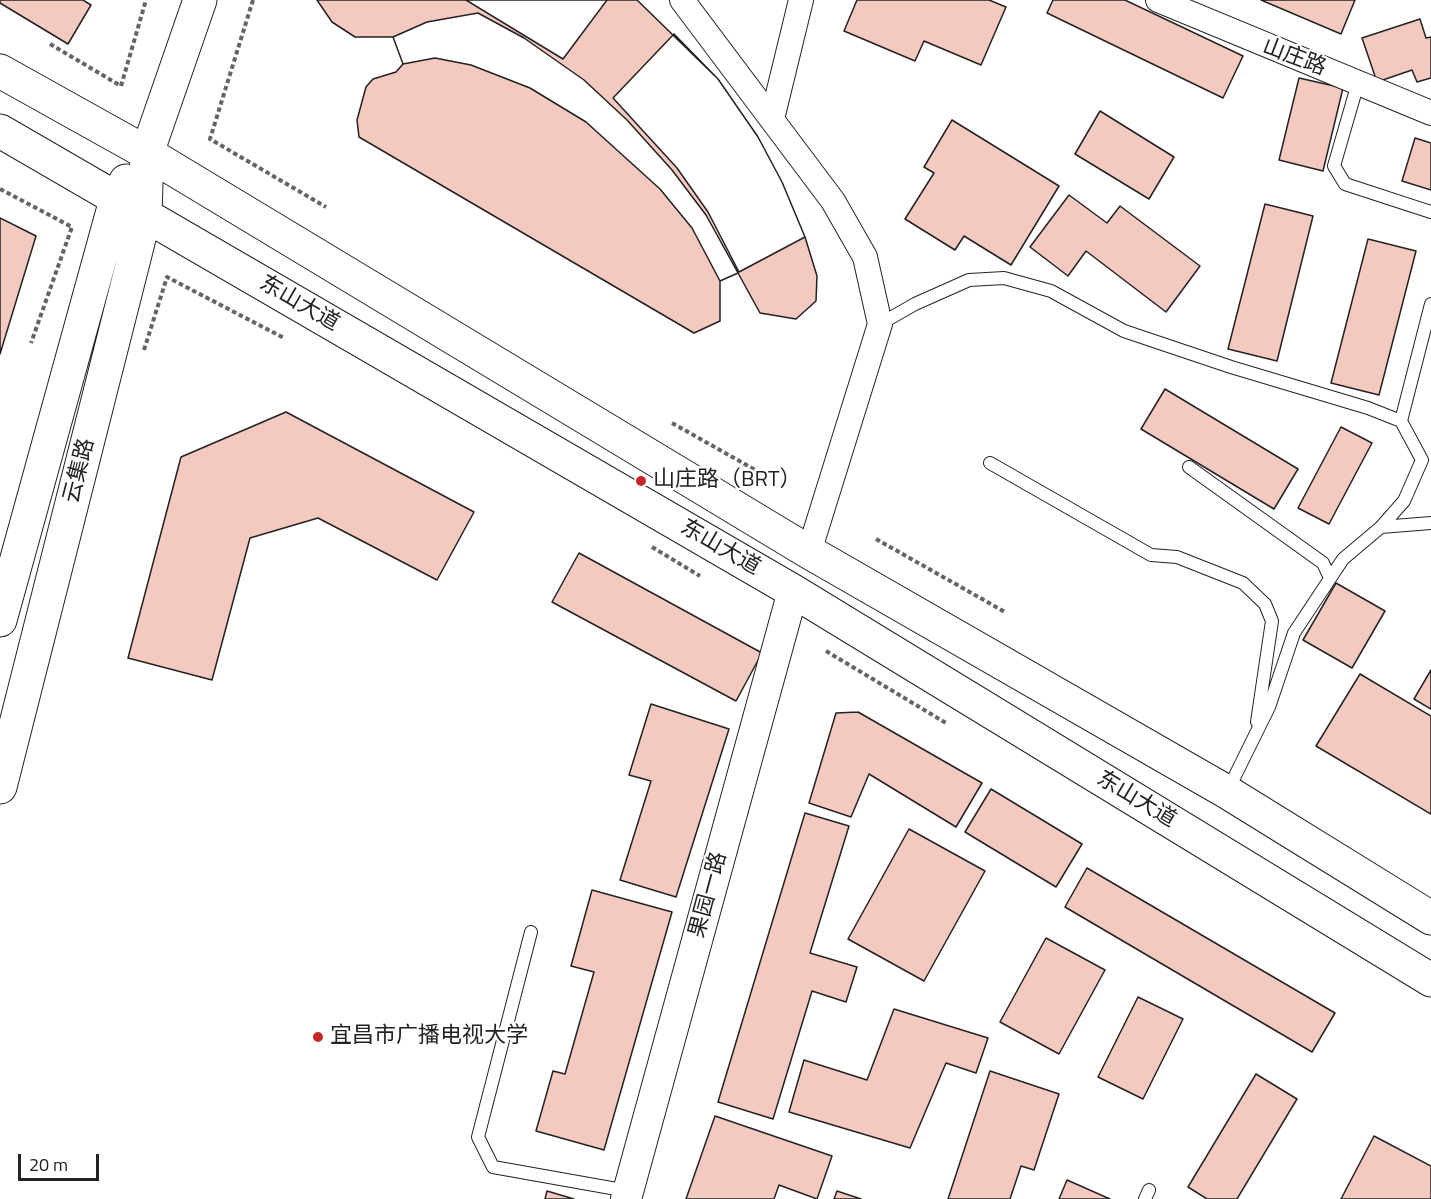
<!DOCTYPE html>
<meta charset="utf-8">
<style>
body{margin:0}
#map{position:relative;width:1431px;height:1199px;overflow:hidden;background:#fff;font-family:"Titillium Web",sans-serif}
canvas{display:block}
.scale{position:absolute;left:18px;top:1154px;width:81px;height:27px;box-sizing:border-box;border:3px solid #222;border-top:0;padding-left:8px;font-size:18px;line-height:21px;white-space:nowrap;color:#222;-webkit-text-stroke:4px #fff;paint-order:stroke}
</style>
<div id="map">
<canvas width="1431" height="1199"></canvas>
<div class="scale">20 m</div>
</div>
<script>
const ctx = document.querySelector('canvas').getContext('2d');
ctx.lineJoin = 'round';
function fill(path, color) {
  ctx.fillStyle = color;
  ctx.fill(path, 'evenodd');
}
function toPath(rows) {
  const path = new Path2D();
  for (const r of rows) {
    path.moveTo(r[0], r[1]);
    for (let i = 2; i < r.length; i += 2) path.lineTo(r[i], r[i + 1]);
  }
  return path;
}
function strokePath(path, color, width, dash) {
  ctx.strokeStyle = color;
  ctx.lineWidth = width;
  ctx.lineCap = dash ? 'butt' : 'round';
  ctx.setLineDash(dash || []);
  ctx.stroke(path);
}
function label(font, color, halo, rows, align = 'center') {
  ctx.font = font + ' "Titillium Web","Noto Sans SC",sans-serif';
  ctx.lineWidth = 4.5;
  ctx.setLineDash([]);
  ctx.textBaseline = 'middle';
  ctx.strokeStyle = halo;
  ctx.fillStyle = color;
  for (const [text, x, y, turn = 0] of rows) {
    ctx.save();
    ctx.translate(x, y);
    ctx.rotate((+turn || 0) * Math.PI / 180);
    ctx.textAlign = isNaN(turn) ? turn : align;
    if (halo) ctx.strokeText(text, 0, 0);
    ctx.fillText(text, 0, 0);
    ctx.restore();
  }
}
const building = toPath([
 [0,0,83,0,91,5,68,44,0,3,0,0],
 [317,0,637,0,718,79,758,137,782,182,805,237,817,276,816,301,796,319,760,313,738,273,720,281,720,321,694,333,359,137,357,120,366,87,373,79,396,72,403,64,393,37,355,37,332,22,317,0],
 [466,0,607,0,563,59,466,0],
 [857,0,989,0,1006,7,981,65,924,41,915,61,844,31,857,0],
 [1053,0,1125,0,1243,56,1223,98,1047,13,1053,0],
 [1261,0,1355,0,1341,34,1261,0],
 [478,13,524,38,584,80,627,120,672,170,706,215,738,273,720,281,692,228,660,189,586,122,530,88,471,65,435,58,403,64,393,37,427,22,478,13],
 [1420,19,1426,38,1431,37,1431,78,1417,82,1412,70,1377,82,1362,38,1420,19],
 [674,34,718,79,758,137,782,182,805,237,739,272,708,212,677,168,613,98,674,34],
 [1299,78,1343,88,1323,171,1279,160,1299,78],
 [1100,111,1174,157,1149,199,1075,154,1100,111],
 [952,120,1059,186,1011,265,964,236,955,250,905,219,934,173,924,167,952,120],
 [1415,138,1431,143,1431,190,1402,181,1415,138],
 [1069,195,1107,223,1120,206,1200,266,1166,312,1086,251,1068,276,1030,247,1069,195],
 [1265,204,1313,216,1277,361,1228,349,1265,204],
 [0,218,36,236,0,354,0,218],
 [1368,239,1416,251,1379,395,1331,383,1368,239],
 [1165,389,1298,469,1274,509,1141,429,1165,389],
 [286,412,474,512,437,580,318,518,250,538,212,680,128,658,181,457,286,412],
 [1341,427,1372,443,1329,524,1298,508,1341,427],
 [579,553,762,653,736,701,552,602,579,553],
 [1336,583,1385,611,1352,668,1303,640,1336,583],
 [1431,670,1431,709,1414,699,1431,670],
 [1360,674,1431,716,1431,814,1316,746,1360,674],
 [651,704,729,729,676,897,620,880,651,781,629,775,651,704],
 [858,712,982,783,956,827,869,774,851,817,809,803,836,713,858,712],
 [991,789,1082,844,1056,887,965,832,991,789],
 [805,813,849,826,810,953,857,967,846,1002,812,991,773,1119,718,1102,805,813],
 [909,829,985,871,924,981,848,939,909,829],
 [1087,868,1335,1013,1312,1052,1065,907,1087,868],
 [592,890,672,912,604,1150,536,1131,553,1071,565,1074,594,972,571,966,592,890],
 [1046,938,1105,970,1059,1054,1000,1022,1046,938],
 [1138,997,1183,1019,1143,1099,1098,1077,1138,997],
 [894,1009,988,1038,976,1073,946,1063,910,1148,789,1112,804,1060,867,1080,894,1009],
 [990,1071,1059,1094,1034,1170,1021,1166,1010,1199,948,1199,990,1071],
 [1256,1074,1297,1099,1237,1199,1207,1199,1188,1187,1256,1074],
 [715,1116,832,1156,817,1199,779,1185,774,1199,686,1199,715,1116],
 [1374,1136,1431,1166,1431,1199,1341,1199,1374,1136],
 [1067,1180,1110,1199,1059,1199,1067,1180],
 [547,1191,574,1199,545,1199,547,1191],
 [837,1191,861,1199,834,1199,837,1191]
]);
fill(building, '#f3c9c0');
strokePath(building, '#222', 1.5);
const service = toPath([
 [1358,83,1334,166,1345,184,1431,212],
 [880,324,915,304,969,280,1004,278,1051,291,1124,331,1231,367,1368,408,1401,421,1422,460,1404,501,1381,527,1343,559,1294,633,1269,707,1228,790],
 [1401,421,1431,304],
 [990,463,1151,555,1177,557,1243,583,1265,604,1272,621,1257,722],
 [1189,467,1323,563,1330,578],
 [1381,527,1431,523],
 [531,932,478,1137,493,1167,628,1191],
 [1145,1199,1149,1190]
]);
const minor = toPath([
 [682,0,833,201,865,257,880,324,809,552],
 [1158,0,1431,113],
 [772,119,801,0]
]);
const tertiary = toPath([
 [626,1199,793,591]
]);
const primary = toPath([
 [0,71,147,153,809,552,1227,792,1431,918],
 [0,131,793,591,1431,980],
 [0,620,116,200,126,181],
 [0,787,145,215,147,153,200,0]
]);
strokePath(service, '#222', 14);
strokePath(minor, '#222', 26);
strokePath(tertiary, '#222', 32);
strokePath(primary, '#222', 35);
strokePath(toPath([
 [253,0,210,139,326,207],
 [50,44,121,86,146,0],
 [0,189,72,227,31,343],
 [144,350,167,277,284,338],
 [672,423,766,476],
 [876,539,1005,612],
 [652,547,700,576],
 [826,651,946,723]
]), '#646464', 4, [4.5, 3]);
strokePath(service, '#fff', 12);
strokePath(minor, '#fff', 24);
strokePath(tertiary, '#fff', 30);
strokePath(primary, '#fff', 33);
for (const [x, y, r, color] of [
 [641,481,6,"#c62828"],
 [318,1037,6,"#c62828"]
]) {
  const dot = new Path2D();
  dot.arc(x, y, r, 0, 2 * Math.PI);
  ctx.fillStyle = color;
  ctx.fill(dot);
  strokePath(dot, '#fff', 2);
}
label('22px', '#222', '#fff', [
 ["山庄路",1294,58,21],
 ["东山大道",299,304,30],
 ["云集路",80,471,-76],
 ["东山大道",720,548,30],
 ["东山大道",1136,800,31],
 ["果园一路",709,895,-75]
]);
label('22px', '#222', '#fff', [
 ["山庄路（BRT）",653,481],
 ["宜昌市广播电视大学",330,1037]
], 'left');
</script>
